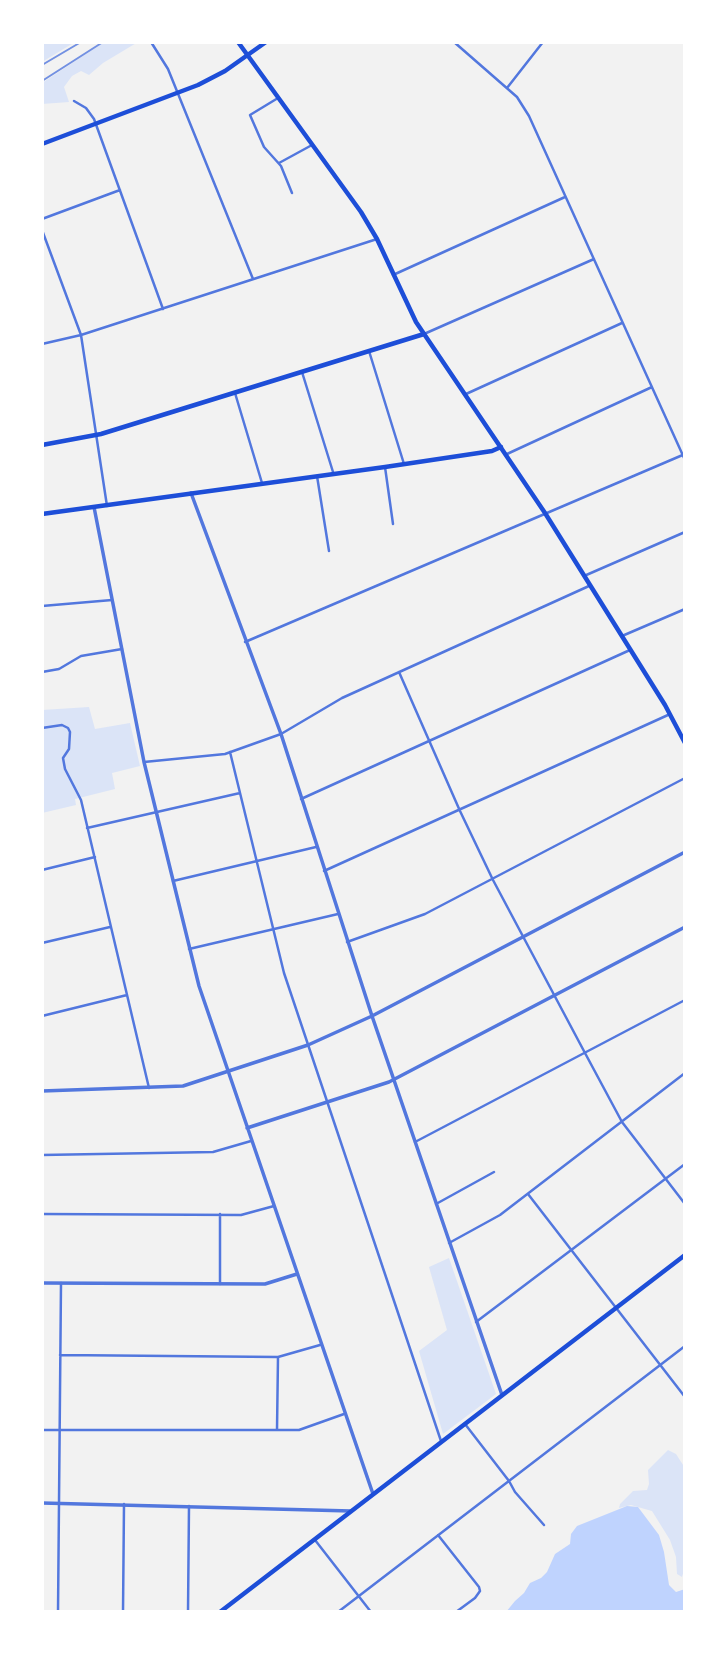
<!DOCTYPE html>
<style>
body{margin:0}
#map{position:relative;width:727px;height:1654px;overflow:hidden;background:#f2f2f2;font-family:"Space Grotesk",sans-serif}
canvas{display:block}
.frame{position:absolute;inset:0;border:44px solid #fff;pointer-events:none}
</style>
<div id="map">
<canvas width="727" height="1654"></canvas>
<div class="frame"></div>
</div>
<script>
const ctx = document.querySelector('canvas').getContext('2d');
ctx.lineJoin = 'round';
function fill(path, color) {
  ctx.fillStyle = color;
  ctx.fill(path, 'evenodd');
}
function toPath(rows) {
  const path = new Path2D();
  for (const r of rows) {
    path.moveTo(r[0], r[1]);
    for (let i = 2; i < r.length; i += 2) path.lineTo(r[i], r[i + 1]);
  }
  return path;
}
function strokePath(path, color, width, dash) {
  ctx.strokeStyle = color;
  ctx.lineWidth = width;
  ctx.lineCap = dash ? 'butt' : 'round';
  ctx.setLineDash(dash || []);
  ctx.stroke(path);
}
fill(toPath([
 [44,42,75,42,42,62,42,43],
 [104,42,138,42,103,63,89,75,81,71,72,76,64,87,69,102,42,104,42,83],
 [89,707,95,729,130,723,140,766,112,773,115,789,75,799,76,805,42,813,42,710],
 [449,1258,496,1394,443,1434,419,1351,447,1330,429,1267],
 [668,1450,676,1454,685,1468,685,1567,682,1577,677,1574,676,1557,670,1540,652,1511,631,1505,619,1508,620,1504,633,1491,647,1490,649,1484,648,1470]
]), '#dbe4f7');
fill(toPath([
 [627,1506,638,1507,659,1535,664,1552,669,1585,676,1592,685,1589,685,1612,506,1612,515,1601,524,1593,530,1583,541,1578,547,1572,555,1554,570,1544,571,1534,577,1526]
]), '#bfd3fe');
strokePath(toPath([
 [151,42,168,69,253,279],
 [454,42,517,97,529,116,685,460],
 [507,88,543,42],
 [278,98,250,115,264,147,281,166,292,193],
 [74,101,86,108,94,119,163,309],
 [279,163,312,145],
 [42,219,120,190],
 [42,230,81,335,107,506],
 [393,275,565,197],
 [424,334,594,259],
 [42,344,81,335,377,239],
 [369,351,404,464],
 [302,372,333,472],
 [235,393,262,483],
 [466,394,622,323],
 [507,454,652,387],
 [385,467,393,524],
 [317,476,329,551],
 [584,576,685,532],
 [42,606,112,600],
 [622,636,685,609],
 [245,642,685,454],
 [42,672,59,669,81,656,122,649],
 [399,672,460,811,493,880,585,1053,622,1122,685,1204],
 [42,728,62,725,68,728,70,732,69,749,63,758,65,769,81,800,149,1088],
 [230,752,284,973,441,1441],
 [144,762,225,754,281,734,342,698,589,586],
 [301,799,630,650],
 [87,828,240,793],
 [42,870,95,857],
 [324,871,668,715],
 [173,881,316,847],
 [347,942,425,914,685,778],
 [42,943,110,927],
 [189,949,338,914],
 [42,1016,127,995],
 [415,1142,685,1000],
 [42,1155,213,1152,251,1141],
 [528,1194,685,1397],
 [436,1204,494,1172],
 [42,1214,241,1215,274,1206],
 [220,1214,220,1284],
 [449,1243,500,1215,685,1073],
 [476,1322,685,1164],
 [60,1355,278,1357,320,1345],
 [465,1424,509,1481,515,1492,544,1525],
 [42,1430,299,1430,344,1414],
 [277,1430,278,1357],
 [438,1535,479,1587,480,1591,475,1598,456,1612],
 [315,1540,371,1612],
 [58,1612,61,1283],
 [123,1612,124,1504],
 [188,1612,189,1506],
 [338,1612,685,1346]
]), '#5277de', 2.5);
strokePath(toPath([
 [191,493,281,734,372,1016,502,1395],
 [94,507,144,762,199,986,373,1494],
 [42,1091,183,1086,308,1045,372,1016,685,852],
 [247,1128,389,1082,685,927],
 [42,1283,265,1284,297,1274],
 [42,1503,351,1511]
]), '#5277de', 3.5);
strokePath(toPath([
 [42,144,198,85,225,71,266,42],
 [42,445,101,434,424,334],
 [42,514,385,467,492,451,501,447],
 [220,1612,685,1255]
]), '#1d4ed8', 4.5);
strokePath(toPath([
 [238,42,361,212,377,239,416,322,545,513,665,705,685,743]
]), '#1d4ed8', 4.5);
strokePath(toPath([
 [42,65,81,42],
 [42,81,103,42]
]), '#7290e2', 2);
</script>
